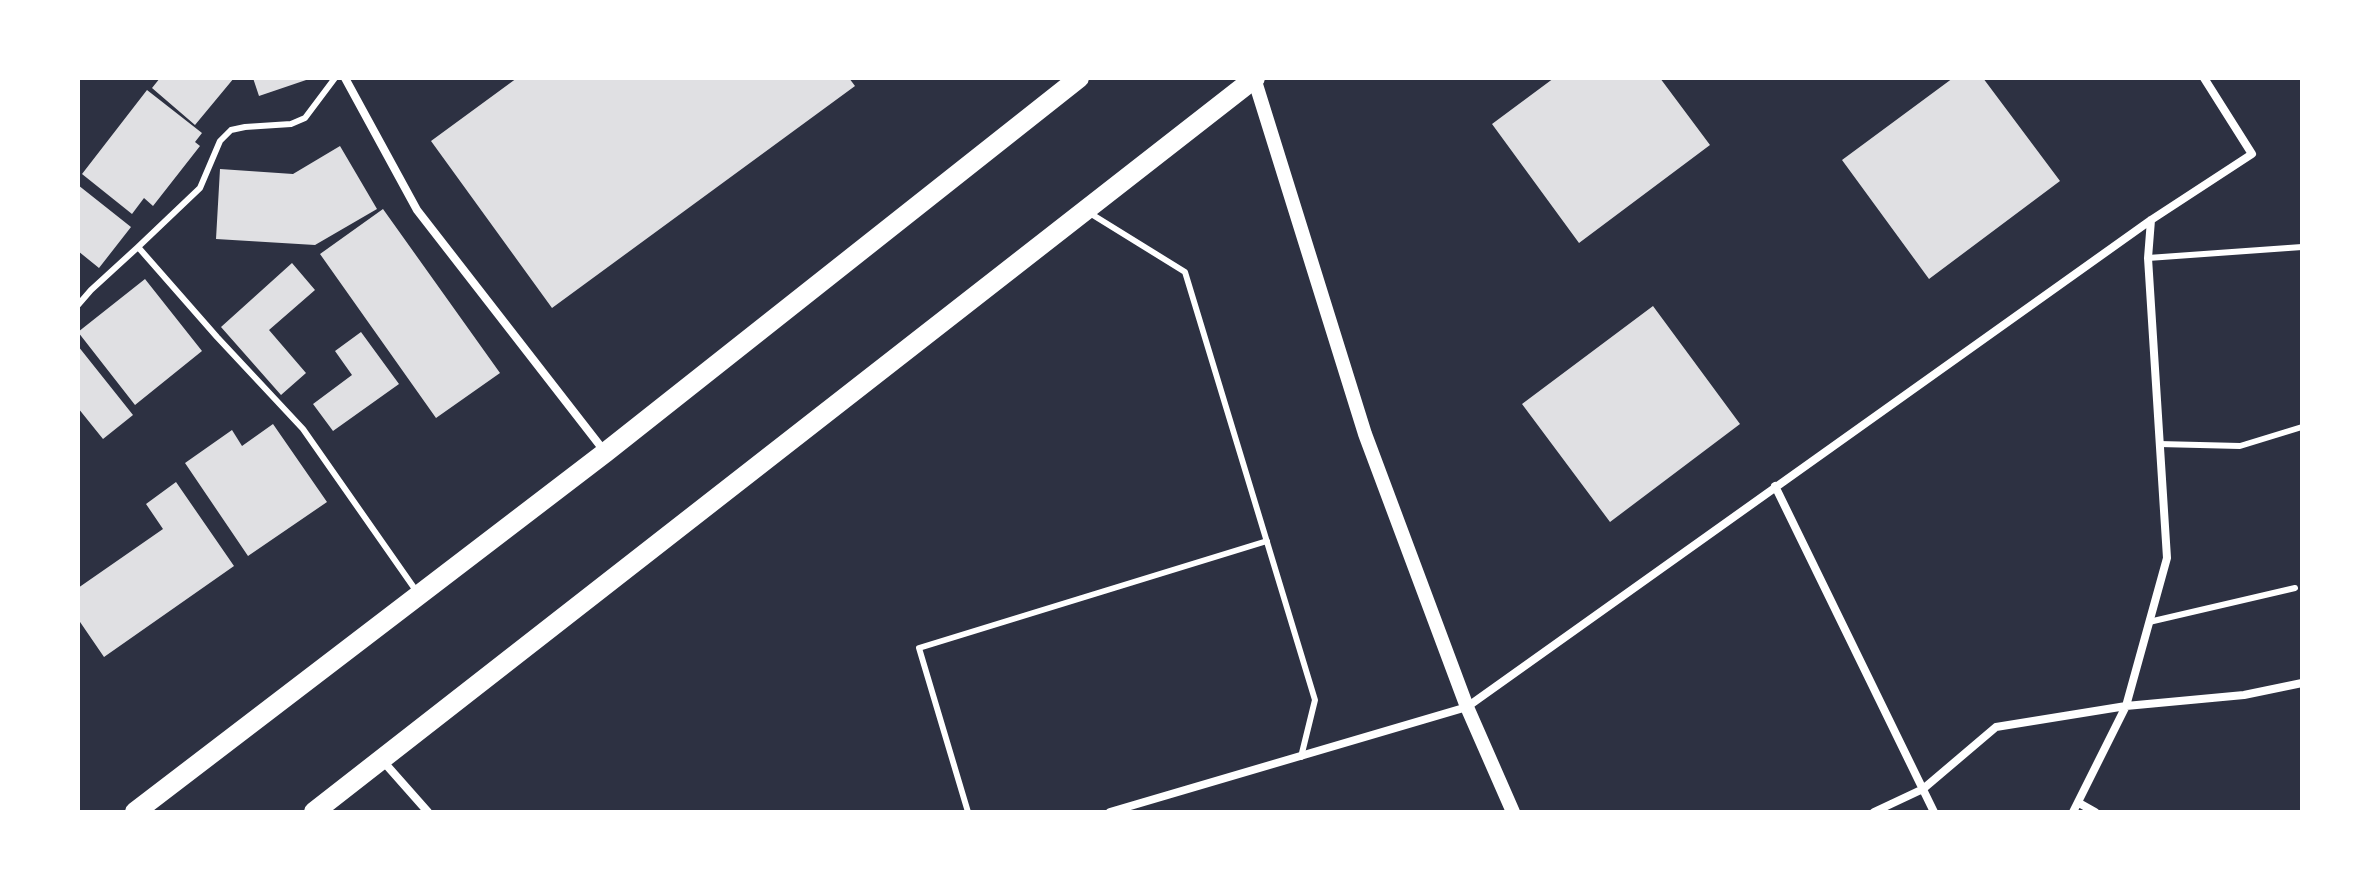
<!DOCTYPE html>
<style>
body{margin:0}
#map{position:relative;width:2380px;height:890px;overflow:hidden;background:#2d3142;font-family:Helvetica,sans-serif}
canvas{display:block}
.frame{position:absolute;inset:0;border:80px solid #fff;pointer-events:none}
</style>
<div id="map">
<canvas width="2380" height="890"></canvas>
<div class="frame"></div>
</div>
<script>
const ctx = document.querySelector('canvas').getContext('2d');
ctx.lineJoin = 'round';
function fill(path, color) {
  ctx.fillStyle = color;
  ctx.fill(path, 'evenodd');
}
function toPath(rows) {
  const path = new Path2D();
  for (const r of rows) {
    path.moveTo(r[0], r[1]);
    for (let i = 2; i < r.length; i += 2) path.lineTo(r[i], r[i + 1]);
  }
  return path;
}
function strokePath(path, color, width, dash) {
  ctx.strokeStyle = color;
  ctx.lineWidth = width;
  ctx.lineCap = dash ? 'butt' : 'round';
  ctx.setLineDash(dash || []);
  ctx.stroke(path);
}
fill(toPath([
 [160,78,234,78,195,125,152,88],
 [253,78,312,78,259,96],
 [517,78,849,78,855,86,552,308,431,141],
 [1554,78,1660,78,1710,145,1579,243,1492,124],
 [1953,78,1983,78,2060,181,1929,279,1842,160],
 [147,90,202,133,195,142,200,146,153,206,144,198,132,214,82,174],
 [340,146,377,209,315,245,216,239,220,169,293,174],
 [78,185,131,227,99,268,78,251],
 [383,209,500,373,436,418,320,254],
 [292,263,315,290,269,330,306,373,281,395,221,327],
 [145,279,202,351,135,405,78,332],
 [1653,306,1740,424,1610,522,1522,404],
 [361,332,399,384,333,431,313,404,352,375,335,351],
 [78,346,133,415,103,439,78,408],
 [273,424,327,502,248,556,185,463,232,430,242,446],
 [176,482,234,566,104,657,78,619,78,588,163,529,146,504]
]), '#e0e0e3');
strokePath(toPath([
 [1088,212,1185,272,1315,700,1301,757],
 [138,247,200,188,220,141,231,130,245,127,291,124,305,118,335,78],
 [2148,258,2302,247],
 [78,305,91,290,138,247,217,337,303,429,417,592],
 [2159,444,2240,446,2302,427],
 [2149,622,2295,588],
 [968,812,919,648,1267,541]
]), '#fff', 6);
strokePath(toPath([
 [345,78,417,210,605,452],
 [1775,486,1934,812],
 [382,760,428,812],
 [2079,803,2095,812],
 [1110,812,1467,707,2151,220,2252,154,2204,78],
 [1874,812,1923,789,1996,727,2126,706,2244,695,2302,683],
 [2073,812,2126,706,2167,558,2148,258,2151,220]
]), '#fff', 8);
strokePath(toPath([
 [1254,78,1365,434,1467,707,1513,812]
]), '#fff', 14);
strokePath(toPath([
 [135,812,606,452,1079,78],
 [314,812,1255,78]
]), '#fff', 20);
</script>
